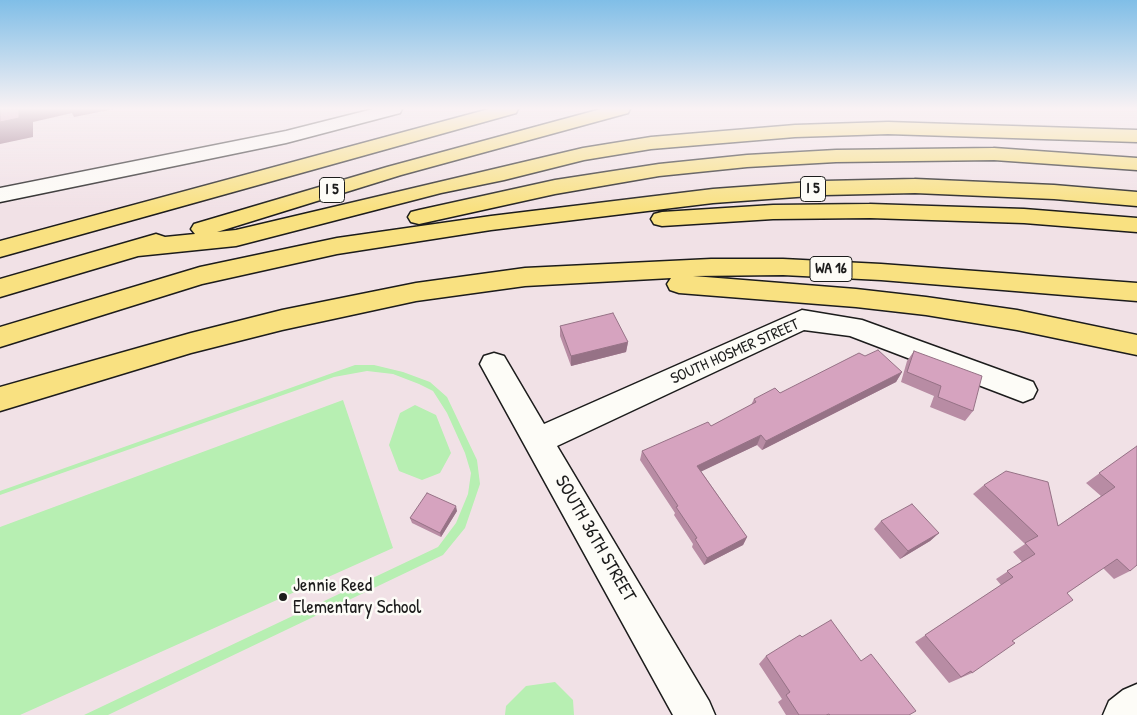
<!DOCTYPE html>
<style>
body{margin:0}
canvas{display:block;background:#f1e1e6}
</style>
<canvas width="1137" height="715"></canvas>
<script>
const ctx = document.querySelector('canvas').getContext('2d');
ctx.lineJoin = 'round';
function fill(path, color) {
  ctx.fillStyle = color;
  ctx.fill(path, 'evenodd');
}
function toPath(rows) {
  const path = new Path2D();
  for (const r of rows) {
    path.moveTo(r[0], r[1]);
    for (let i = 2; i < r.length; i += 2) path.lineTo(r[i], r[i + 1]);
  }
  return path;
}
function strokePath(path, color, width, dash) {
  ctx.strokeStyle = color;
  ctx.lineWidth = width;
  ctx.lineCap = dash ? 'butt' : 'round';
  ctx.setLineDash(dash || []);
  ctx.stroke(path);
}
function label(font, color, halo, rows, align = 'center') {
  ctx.font = font + ' "Patrick Hand",sans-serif';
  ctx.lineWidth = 5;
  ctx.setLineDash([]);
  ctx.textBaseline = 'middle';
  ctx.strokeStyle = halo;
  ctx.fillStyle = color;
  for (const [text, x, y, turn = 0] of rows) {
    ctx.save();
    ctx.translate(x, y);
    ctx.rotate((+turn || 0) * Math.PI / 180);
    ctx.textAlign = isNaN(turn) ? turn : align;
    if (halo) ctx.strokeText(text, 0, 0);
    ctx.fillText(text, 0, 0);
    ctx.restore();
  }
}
fill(toPath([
 [355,365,374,365,403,372,430,382,447,397,477,460,480,484,465,528,443,555,108,715,84,715,438,547,456,523,468,494,471,473,465,453,447,413,433,391,419,384,393,374,367,371,334,377,0,495,0,491],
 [343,400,393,548,20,715,0,715,0,527],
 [415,405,436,415,451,453,440,473,422,480,399,471,389,445,400,413],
 [555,682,573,700,574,715,505,715,506,706,526,686]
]), '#b7efb2');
const minor = toPath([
 [373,109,402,109,400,113,286,143,0,202,0,188,286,131,373,109],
 [802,310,862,320,1033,382,1037,390,1033,398,1023,402,850,336,804,330,557,446,709,701,715,715,673,715,480,364,484,356,494,353,504,356,544,424,802,310],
 [1137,684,1137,715,1103,715,1109,701,1123,690,1137,684]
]);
const highway = toPath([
 [489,109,518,109,516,113,0,257,0,241,489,109],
 [601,109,630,109,628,113,401,175,217,232,236,230,583,148,651,137,795,125,888,122,1137,130,1137,142,888,134,795,137,651,149,584,160,504,180,441,193,236,246,138,256,0,297,0,279,156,234,165,237,195,234,191,229,194,224,387,167,601,109],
 [994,148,1137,158,1137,170,994,160,836,162,747,167,659,176,555,194,419,224,411,222,408,217,411,212,419,210,555,180,659,164,747,155,836,150,994,148],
 [915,179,1054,185,1137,192,1137,206,1054,199,915,193,824,195,713,203,491,230,337,254,202,284,0,347,0,327,200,267,337,238,491,216,713,189,824,181,915,179],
 [870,204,1024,209,1137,218,1137,232,1024,223,870,218,773,219,662,226,654,224,651,219,654,214,662,212,773,205,870,204],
 [711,259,783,259,881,264,1137,283,1137,301,881,280,783,275,693,276,856,289,926,297,1017,310,1137,335,1137,355,1017,330,926,315,856,307,679,293,670,290,667,284,671,278,525,286,416,301,282,330,191,353,0,411,0,387,191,333,282,310,416,283,525,268,711,259]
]);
strokePath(minor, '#1c1c1c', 3);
strokePath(highway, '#1c1c1c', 3);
fill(minor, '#fdfcf7');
fill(highway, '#f9e181');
fill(toPath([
 [560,326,628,342,626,352,571,366,560,336],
 [914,351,973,411,965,421,930,407,934,396,901,382,907,361],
 [865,356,902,372,896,382,762,450,757,445,701,471,747,537,743,545,704,565,692,547,693,544,674,515,675,513,640,460,642,451,711,426,751,405,754,399,780,393],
 [1137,446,1130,571,1114,579,1103,568,1067,593,1012,641,972,673,949,683,915,642,1001,585,996,579,1022,562,1013,552,1025,544,973,494,984,485,1058,526,1101,496,1086,483],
 [457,511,441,537,412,523,410,518],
 [881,521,939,533,930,541,900,559,874,529],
 [802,637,861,661,909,715,786,715,778,702,782,699,759,664,766,656]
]), '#b88ca4');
fill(toPath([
 [19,109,114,109,74,117,72,113,33,122,33,137,0,144,0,122],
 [628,342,626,352,571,366,571,356],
 [902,372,896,382,762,450,766,441],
 [761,435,757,445,694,475,697,466],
 [456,506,457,511,441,537,440,533],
 [939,533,930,541,900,559,908,551],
 [747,537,743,545,704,565,707,558]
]), '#967286');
const building = toPath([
 [0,109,19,109,19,118,0,122,0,109],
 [613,313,628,342,571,356,560,326,613,313],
 [878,350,902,372,766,441,761,435,697,466,747,537,707,558,695,539,697,538,676,507,678,506,642,451,708,422,711,426,756,402,754,399,775,388,780,393,859,353,865,356,878,350],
 [914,351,982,376,973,411,938,397,941,386,907,372,914,351],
 [1137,446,1137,565,1130,571,1117,559,1067,593,1073,600,1012,641,1015,643,972,673,971,671,961,677,925,635,1013,577,1007,571,1035,554,1025,543,1038,536,984,485,1006,471,1048,482,1058,526,1115,487,1099,473,1137,446],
 [427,493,456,506,440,533,410,518,427,493],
 [912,504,939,533,908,551,881,521,912,504],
 [831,620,861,661,871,654,916,711,909,715,830,715,829,714,826,715,799,715,786,695,790,692,766,656,800,635,802,637,831,620]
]);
fill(building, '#d6a3bf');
strokePath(building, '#967286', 1);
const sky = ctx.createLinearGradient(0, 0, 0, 209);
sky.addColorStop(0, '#80bee7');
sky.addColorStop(0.52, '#f9f2f4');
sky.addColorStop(1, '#f9f2f400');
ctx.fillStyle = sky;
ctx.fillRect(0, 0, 1137, 209);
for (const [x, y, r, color] of [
 [283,597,5,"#1c1c1c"]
]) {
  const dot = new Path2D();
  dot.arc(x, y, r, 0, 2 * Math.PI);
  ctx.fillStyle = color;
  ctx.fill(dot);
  strokePath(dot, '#fdfcf7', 2);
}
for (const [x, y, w] of [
 [813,189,25],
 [332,190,25],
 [831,269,42]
]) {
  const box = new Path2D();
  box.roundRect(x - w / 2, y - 12.5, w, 25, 4);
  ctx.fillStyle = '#fdfcf7';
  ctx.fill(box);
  strokePath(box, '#1c1c1c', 1);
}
label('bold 15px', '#1c1c1c', null, [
 ["I 5",813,189],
 ["I 5",332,190],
 ["WA 16",831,269]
]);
label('16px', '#1c1c1c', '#fdfcf7', [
 ["SOUTH HOSMER STREET",735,352,-24]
]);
label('19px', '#1c1c1c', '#fdfcf7', [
 ["SOUTH 36TH STREET",595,539,60]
]);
label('19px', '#1c1c1c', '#fdfcf7', [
 ["Jennie Reed",293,586],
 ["Elementary School",293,608]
], 'left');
</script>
